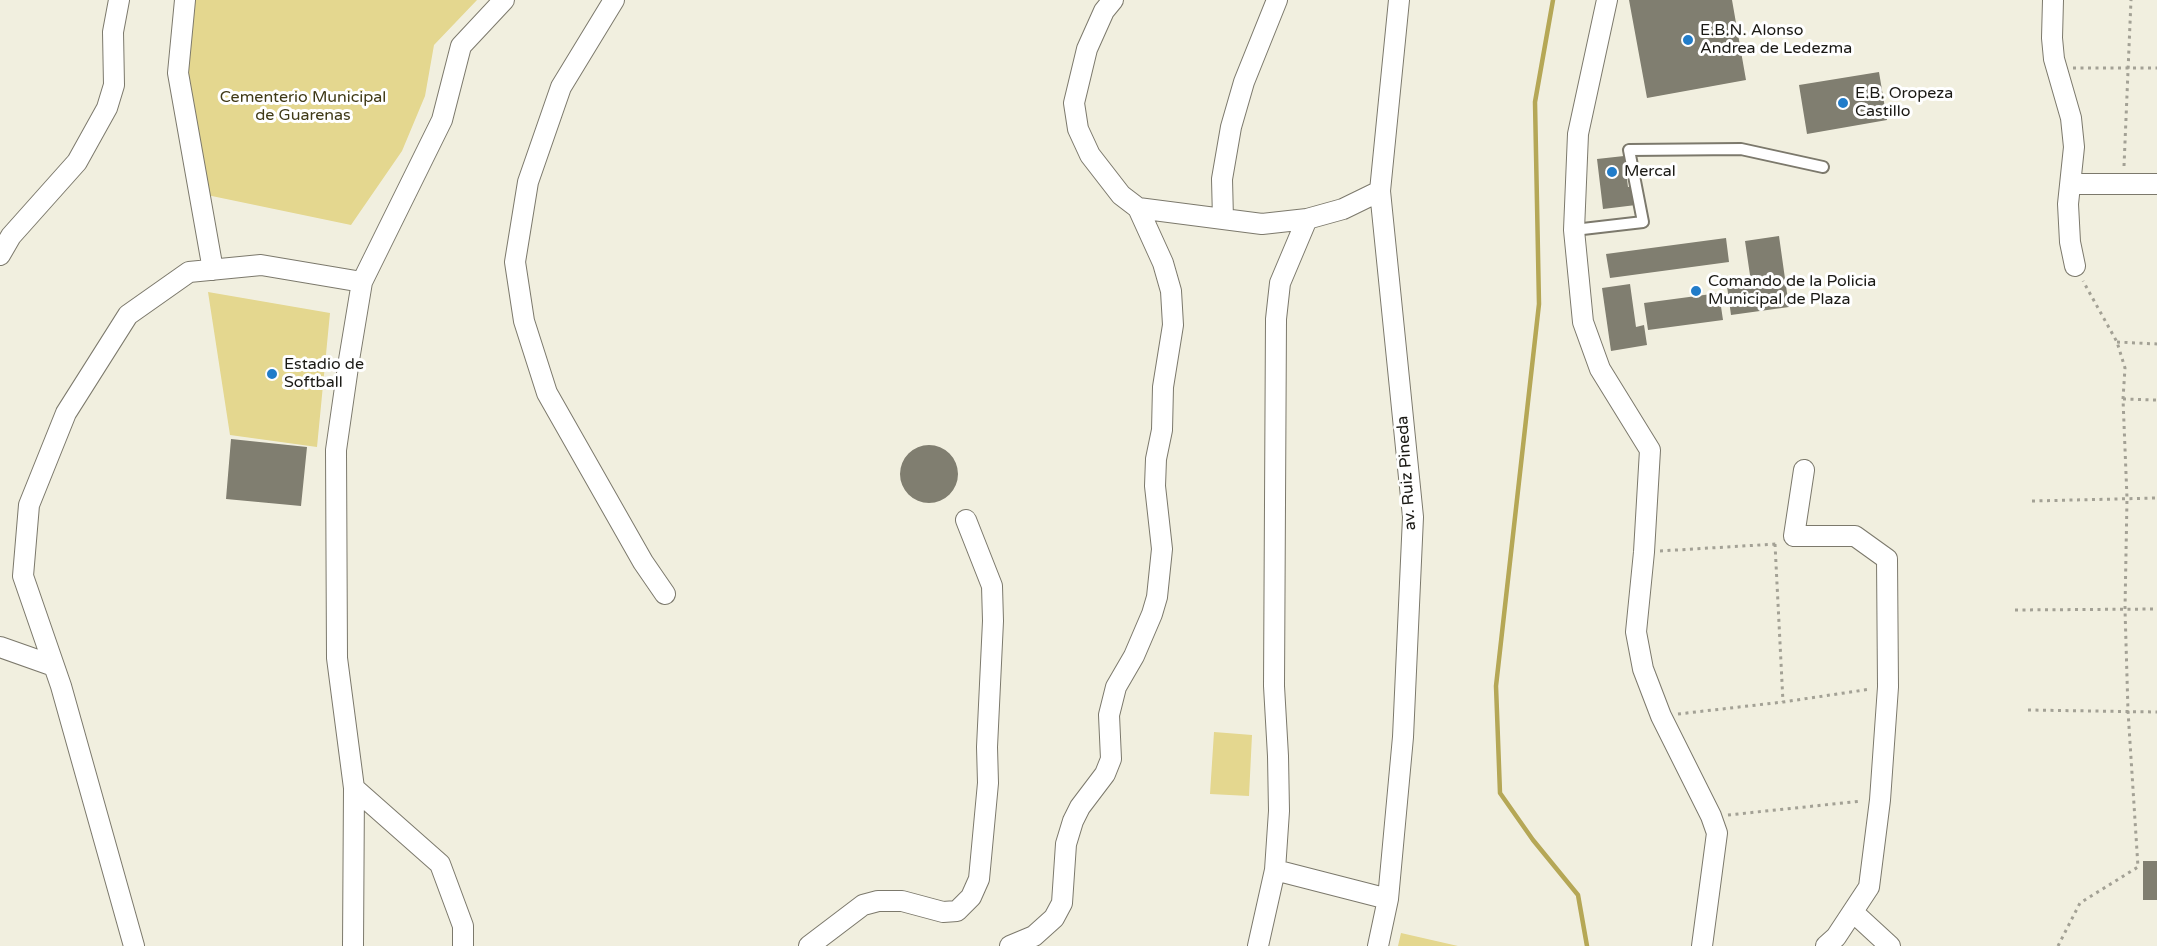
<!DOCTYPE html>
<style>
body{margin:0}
canvas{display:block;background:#f1efdf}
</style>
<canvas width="2157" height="946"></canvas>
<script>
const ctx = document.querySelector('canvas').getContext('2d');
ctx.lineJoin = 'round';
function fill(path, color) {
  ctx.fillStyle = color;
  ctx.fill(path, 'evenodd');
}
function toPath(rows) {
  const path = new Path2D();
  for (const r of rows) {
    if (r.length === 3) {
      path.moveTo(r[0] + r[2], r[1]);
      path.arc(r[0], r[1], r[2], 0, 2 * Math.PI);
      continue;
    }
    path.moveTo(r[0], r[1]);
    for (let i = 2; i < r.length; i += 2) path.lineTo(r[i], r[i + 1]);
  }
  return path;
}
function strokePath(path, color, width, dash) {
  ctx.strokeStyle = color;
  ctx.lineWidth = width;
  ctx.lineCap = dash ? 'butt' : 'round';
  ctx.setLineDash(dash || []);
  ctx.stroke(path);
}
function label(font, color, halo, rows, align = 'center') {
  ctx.font = font + ' "Varela Round",sans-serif';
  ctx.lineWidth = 6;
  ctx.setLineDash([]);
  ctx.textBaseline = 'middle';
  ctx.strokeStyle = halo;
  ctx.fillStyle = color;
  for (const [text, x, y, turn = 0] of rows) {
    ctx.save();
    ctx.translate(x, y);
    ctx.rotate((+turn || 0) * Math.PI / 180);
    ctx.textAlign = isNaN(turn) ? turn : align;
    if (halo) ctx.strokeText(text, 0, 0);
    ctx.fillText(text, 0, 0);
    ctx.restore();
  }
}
fill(toPath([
 [192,0,477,0,434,45,425,96,402,151,351,225,207,195,187,84],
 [208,292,330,313,317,447,230,435],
 [1214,732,1252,735,1249,796,1210,794],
 [1401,933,1458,946,1398,946]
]), '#e4d78f');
strokePath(toPath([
 [1553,0,1535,102,1539,304,1496,686,1500,793,1533,840,1578,895,1587,946]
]), '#b5a756', 4.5);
fill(toPath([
 [1629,0,1732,0,1746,80,1647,98],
 [1879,72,1887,120,1807,134,1799,85],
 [1624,156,1628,187,1634,186,1636,205,1603,209,1597,159],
 [1779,236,1789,307,1731,315,1727,286,1751,282,1745,241],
 [1726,238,1729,262,1610,278,1606,254],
 [1630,284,1636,327,1644,325,1647,345,1611,351,1602,288],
 [1719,293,1723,320,1648,330,1644,303],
 [231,439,307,447,301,506,226,499],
 [929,474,29],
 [2143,861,2157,861,2157,900,2143,900]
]), '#807e70');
const service = toPath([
 [1574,230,1643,222,1629,150,1741,149,1823,167]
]);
const minor = toPath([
 [185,0,178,73,213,270],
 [614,0,561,87,528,182,515,262,524,321,547,393,643,562,665,594],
 [1113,0,1104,11,1087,49,1074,103,1078,129,1090,155,1121,195,1138,208,1262,224,1307,219,1343,209,1380,191],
 [1607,0,1578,134,1574,230,1583,322,1600,369,1650,450,1644,552,1636,632,1643,669,1661,716,1711,816,1717,833,1702,946],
 [2053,0,2052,38,2054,59,2071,118,2074,147,2068,204,2070,242,2075,266],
 [2071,184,2157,184],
 [1223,219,1222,179,1231,127,1244,82,1277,0],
 [0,255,11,236,77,162,107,108,114,85,113,32,119,0],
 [1804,470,1794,536,1855,536,1887,559,1888,687,1880,800,1869,887,1836,937,1826,946],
 [0,647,54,666],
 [354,788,440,864,463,926,463,946],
 [1275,870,1388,899],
 [1853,912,1890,946],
 [134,946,61,686,23,576,29,505,66,413,128,315,189,272,261,265,362,282],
 [353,946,354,788,337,658,336,450,349,360,362,282,442,120,461,46,504,0],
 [809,946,863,905,878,901,902,901,943,912,957,911,971,897,979,879,988,783,987,747,993,621,992,586,966,520],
 [1010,946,1034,936,1054,918,1062,903,1066,844,1073,821,1080,807,1105,774,1111,759,1109,715,1116,687,1134,656,1152,614,1157,597,1162,549,1155,486,1156,459,1162,430,1163,387,1173,325,1171,291,1163,263,1138,208],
 [1258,946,1275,870,1279,811,1278,756,1274,686,1276,319,1280,283,1307,219],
 [1378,946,1388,899,1403,737,1413,517,1380,191,1399,0]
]);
strokePath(service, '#7c796c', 14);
strokePath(minor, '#7c796c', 22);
strokePath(toPath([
 [2073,68,2157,68],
 [2124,166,2131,0],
 [2117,342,2157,344],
 [2123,399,2157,400],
 [2032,501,2157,498],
 [1775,544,1783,702],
 [1660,551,1776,544],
 [2015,610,2157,609],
 [2028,710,2157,712],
 [1678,714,1783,702,1871,689],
 [1728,815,1862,801],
 [2058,946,2080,903,2138,867,2128,711,2125,609,2127,498,2123,399,2125,368,2117,342,2083,281]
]), '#a3a195', 3, [3, 4.5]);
strokePath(service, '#fff', 10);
strokePath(minor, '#fff', 20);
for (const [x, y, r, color] of [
 [1688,40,6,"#217cc9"],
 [1843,103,6,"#217cc9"],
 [1612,172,6,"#217cc9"],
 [1696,291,6,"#217cc9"],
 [272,374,6,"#217cc9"]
]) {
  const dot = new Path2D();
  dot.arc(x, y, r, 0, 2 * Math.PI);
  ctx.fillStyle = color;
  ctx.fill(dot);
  strokePath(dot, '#fff', 2);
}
label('16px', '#1a1914', '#fff', [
 ["E.B.N. Alonso",1700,31],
 ["Andrea de Ledezma",1700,49],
 ["E.B. Oropeza",1855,94],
 ["Castillo",1855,112],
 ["Mercal",1624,172],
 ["Comando de la Policia",1708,282],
 ["Municipal de Plaza",1708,300],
 ["Estadio de",284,365],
 ["Softball",284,383]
], 'left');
label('16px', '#3f3916', '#fff', [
 ["Cementerio Municipal",303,98],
 ["de Guarenas",303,116]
]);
label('16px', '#1a1914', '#fff', [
 ["av. Ruiz Pineda",1407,473,-94]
]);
</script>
